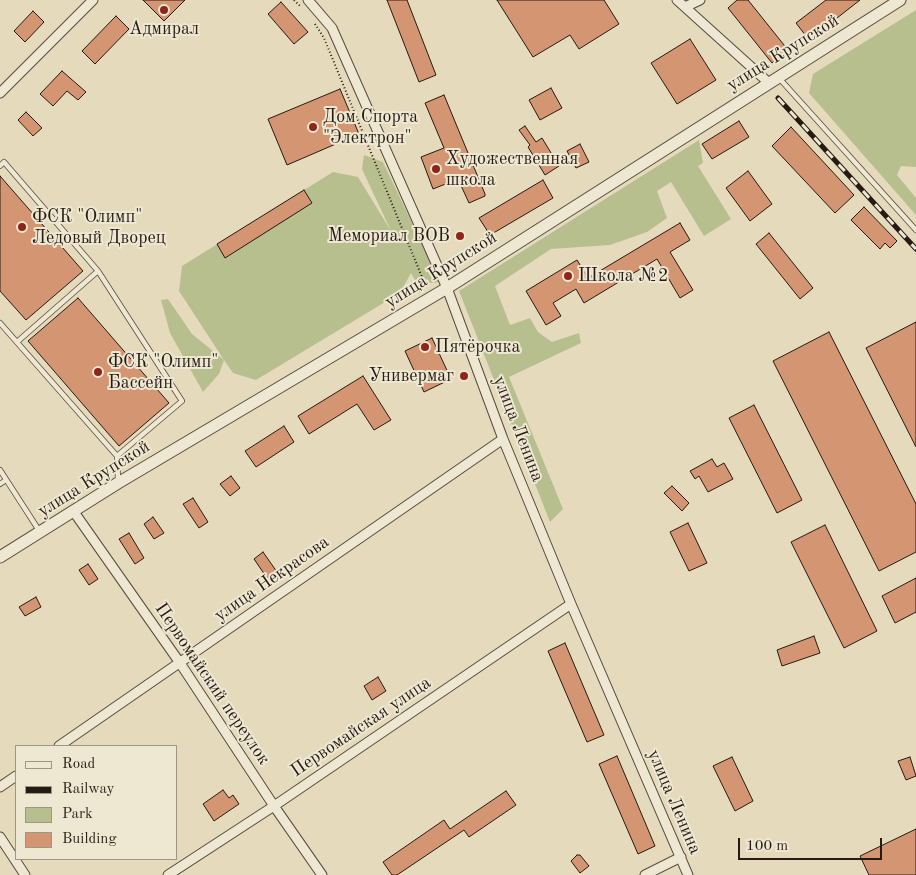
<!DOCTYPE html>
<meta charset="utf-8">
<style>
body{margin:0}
#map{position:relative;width:916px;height:875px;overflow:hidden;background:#e5dbbc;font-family:"Old Standard TT",serif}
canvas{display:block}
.legend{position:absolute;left:15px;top:745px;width:162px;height:115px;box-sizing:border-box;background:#eee8d3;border:1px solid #9e9686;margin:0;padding:6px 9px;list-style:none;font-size:15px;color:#261a13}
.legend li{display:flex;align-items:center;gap:10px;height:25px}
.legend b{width:25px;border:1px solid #9e9686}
.scale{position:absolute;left:738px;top:838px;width:144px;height:22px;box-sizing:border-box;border:2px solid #261a13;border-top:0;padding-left:6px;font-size:15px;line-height:18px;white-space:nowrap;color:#261a13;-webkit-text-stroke:4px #eee8d3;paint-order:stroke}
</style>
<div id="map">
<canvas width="916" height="875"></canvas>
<ul class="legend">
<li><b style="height:6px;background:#eee8d3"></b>Road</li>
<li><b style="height:6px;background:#261a13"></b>Railway</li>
<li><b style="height:14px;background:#b7bf8e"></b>Park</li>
<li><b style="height:14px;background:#d49572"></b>Building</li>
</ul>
<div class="scale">100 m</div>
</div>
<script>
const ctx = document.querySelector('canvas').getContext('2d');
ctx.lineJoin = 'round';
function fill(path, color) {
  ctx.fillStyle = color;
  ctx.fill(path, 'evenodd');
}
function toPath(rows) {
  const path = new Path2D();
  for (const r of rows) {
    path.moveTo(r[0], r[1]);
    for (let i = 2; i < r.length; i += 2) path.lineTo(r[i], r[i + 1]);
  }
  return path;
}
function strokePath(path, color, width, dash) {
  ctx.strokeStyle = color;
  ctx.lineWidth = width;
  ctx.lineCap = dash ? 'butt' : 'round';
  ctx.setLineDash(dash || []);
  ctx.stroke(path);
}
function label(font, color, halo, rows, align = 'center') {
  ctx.font = font + ' "Old Standard TT",serif';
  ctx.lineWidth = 4;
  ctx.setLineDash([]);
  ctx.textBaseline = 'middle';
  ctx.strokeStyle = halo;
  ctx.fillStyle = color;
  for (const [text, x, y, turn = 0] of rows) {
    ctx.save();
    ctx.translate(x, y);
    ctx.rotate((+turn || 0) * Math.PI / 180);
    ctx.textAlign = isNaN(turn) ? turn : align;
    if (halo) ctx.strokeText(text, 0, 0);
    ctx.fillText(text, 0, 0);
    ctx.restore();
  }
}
fill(toPath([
 [916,10,916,167,901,166,897,175,916,198,916,215,809,93,813,74],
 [699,140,703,163,698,166,731,219,704,236,671,182,657,191,667,218,647,232,610,245,551,249,495,286,510,325,530,318,538,332,552,342,579,333,581,343,509,377,563,509,550,522,459,291],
 [364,155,383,162,440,282,417,284,411,273,400,293,256,380,233,373,224,360,219,374,203,392,170,333,161,300,168,299,192,334,224,360,179,291,182,266,333,172,358,177,391,231,362,169]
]), '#b7bf8e');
const building = toPath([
 [143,0,185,0,164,21,143,0],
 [387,0,407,0,436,75,419,82,387,0],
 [497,0,604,0,619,24,579,49,570,35,533,57,497,0],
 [737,0,748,0,788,50,772,63,728,8,737,0],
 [826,0,860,0,809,40,796,23,826,0],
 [281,2,308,32,294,44,268,14,281,2],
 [33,11,44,22,25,42,14,31,33,11],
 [116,16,129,29,95,64,82,51,116,16],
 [690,39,716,80,677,104,651,63,690,39],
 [62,71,86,92,78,100,67,91,53,106,40,94,62,71],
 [551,88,562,108,540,120,529,100,551,88],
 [340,89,359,134,287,165,268,119,340,89],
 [444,95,485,194,485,196,469,203,458,179,433,189,421,157,444,148,425,103,444,95],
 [26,112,42,128,33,136,18,120,26,112],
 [739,121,749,137,712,159,702,144,739,121],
 [525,126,536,142,542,138,559,166,545,175,528,147,530,145,519,130,525,126],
 [791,127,854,195,835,213,772,146,791,127],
 [580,144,589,162,576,168,567,151,580,144],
 [748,171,772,204,750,221,726,188,748,171],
 [0,176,83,271,26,320,0,291,0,176],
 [543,180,553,198,490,235,479,218,543,180],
 [304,190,312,203,225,258,217,244,304,190],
 [864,207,897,241,890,248,885,243,880,249,851,220,864,207],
 [680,223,690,240,670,252,693,290,680,298,657,259,584,303,576,289,553,303,561,316,546,325,526,291,577,260,588,278,680,223],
 [769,233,813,288,800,299,756,244,769,233],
 [78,298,169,403,119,446,28,341,78,298],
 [916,322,916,447,866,348,916,322],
 [829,332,916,504,916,552,879,571,773,361,829,332],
 [432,338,451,379,424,392,405,351,432,338],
 [363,376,391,420,374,430,357,404,309,434,298,416,363,376],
 [754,405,802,500,777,513,729,418,754,405],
 [284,426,294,442,256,467,245,451,284,426],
 [712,459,717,467,724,463,733,479,708,492,699,476,695,479,690,471,712,459],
 [231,476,240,488,230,496,220,484,231,476],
 [672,486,689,503,682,511,664,493,672,486],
 [193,498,208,522,199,528,183,504,193,498],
 [153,517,164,533,154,539,144,524,153,517],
 [688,523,707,563,689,571,670,532,688,523],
 [825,525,877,631,844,648,791,542,825,525],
 [129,533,144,558,135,564,119,539,129,533],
 [263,552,277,572,267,578,254,559,263,552],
 [88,564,98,579,89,585,79,570,88,564],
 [916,578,916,612,895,623,882,596,916,578],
 [36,597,41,607,25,616,19,607,36,597],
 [814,636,820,653,782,666,777,650,814,636],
 [565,643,604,735,587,742,548,651,565,643],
 [378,677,386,691,372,700,364,686,378,677],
 [617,756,655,846,638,854,599,764,617,756],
 [732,757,753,801,735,811,713,766,732,757],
 [910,757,916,776,906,780,898,761,910,757],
 [223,790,229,798,233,795,239,804,214,821,203,804,223,790],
 [506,791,516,805,469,837,464,830,397,875,392,875,383,862,444,820,450,829,506,791],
 [916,829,916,875,869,875,860,856,916,829],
 [577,855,580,855,589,866,580,873,571,861,577,855]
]);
fill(building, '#d49572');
strokePath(building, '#261a13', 1);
const service = toPath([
 [779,78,916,230],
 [0,166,4,162,98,271,182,401,117,456],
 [0,323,117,456,118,480],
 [17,342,98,271],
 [0,470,40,532],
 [0,484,6,480]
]);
const minor = toPath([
 [308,0,332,28,447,288,503,439,571,604,688,875],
 [677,0,769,83],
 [685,7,700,0],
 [0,93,93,0],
 [74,512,180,663,274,806,322,875],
 [59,746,503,439],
 [0,787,16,776],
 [0,837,25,875],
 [168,875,274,806,571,604],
 [645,875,681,857]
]);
const tertiary = toPath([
 [0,557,118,483,447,288,900,0]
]);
strokePath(service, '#564a3d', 6);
strokePath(minor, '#564a3d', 11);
strokePath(tertiary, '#564a3d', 13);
strokePath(toPath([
 [294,0,301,7],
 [315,24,324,38,422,277,424,284,418,292]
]), '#261a13', 2, [1, 2.5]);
strokePath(service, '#eee8d3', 4.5);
strokePath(minor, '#eee8d3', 9);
strokePath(tertiary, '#eee8d3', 11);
const rail = toPath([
 [778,98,916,249]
]);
strokePath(rail, '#261a13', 5);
strokePath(rail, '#eee8d3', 3, [9]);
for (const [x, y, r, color] of [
 [164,10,5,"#8f2418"],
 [313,127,5,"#8f2418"],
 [436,169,5,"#8f2418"],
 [22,227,5,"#8f2418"],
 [460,236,5,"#8f2418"],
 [568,276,5,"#8f2418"],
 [425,347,5,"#8f2418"],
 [98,372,5,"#8f2418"],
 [464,376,5,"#8f2418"]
]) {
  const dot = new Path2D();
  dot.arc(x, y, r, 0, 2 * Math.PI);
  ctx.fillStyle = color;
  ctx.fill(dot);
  strokePath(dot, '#eee8d3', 2);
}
label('18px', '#261a13', '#eee8d3', [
 ["Адмирал",164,29,"center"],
 ["Дом Спорта",323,117],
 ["\"Электрон\"",323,138],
 ["Художественная",446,159],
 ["школа",446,180],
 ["ФСК \"Олимп\"",32,217],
 ["Ледовый Дворец",32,238],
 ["Мемориал ВОВ",450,236,"right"],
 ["Школа №2",578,276],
 ["Пятёрочка",435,347],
 ["ФСК \"Олимп\"",108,362],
 ["Бассейн",108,383],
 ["Универмаг",454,376,"right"]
], 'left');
label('18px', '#261a13', '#eee8d3', [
 ["улица Крупской",783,53,-32],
 ["улица Крупской",441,270,-32],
 ["улица Ленина",518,429,69],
 ["улица Крупской",94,479,-32],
 ["улица Некрасова",272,579,-35],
 ["Первомайский переулок",212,684,56],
 ["Первомайская улица",361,727,-34],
 ["улица Ленина",674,802,67]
]);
</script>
